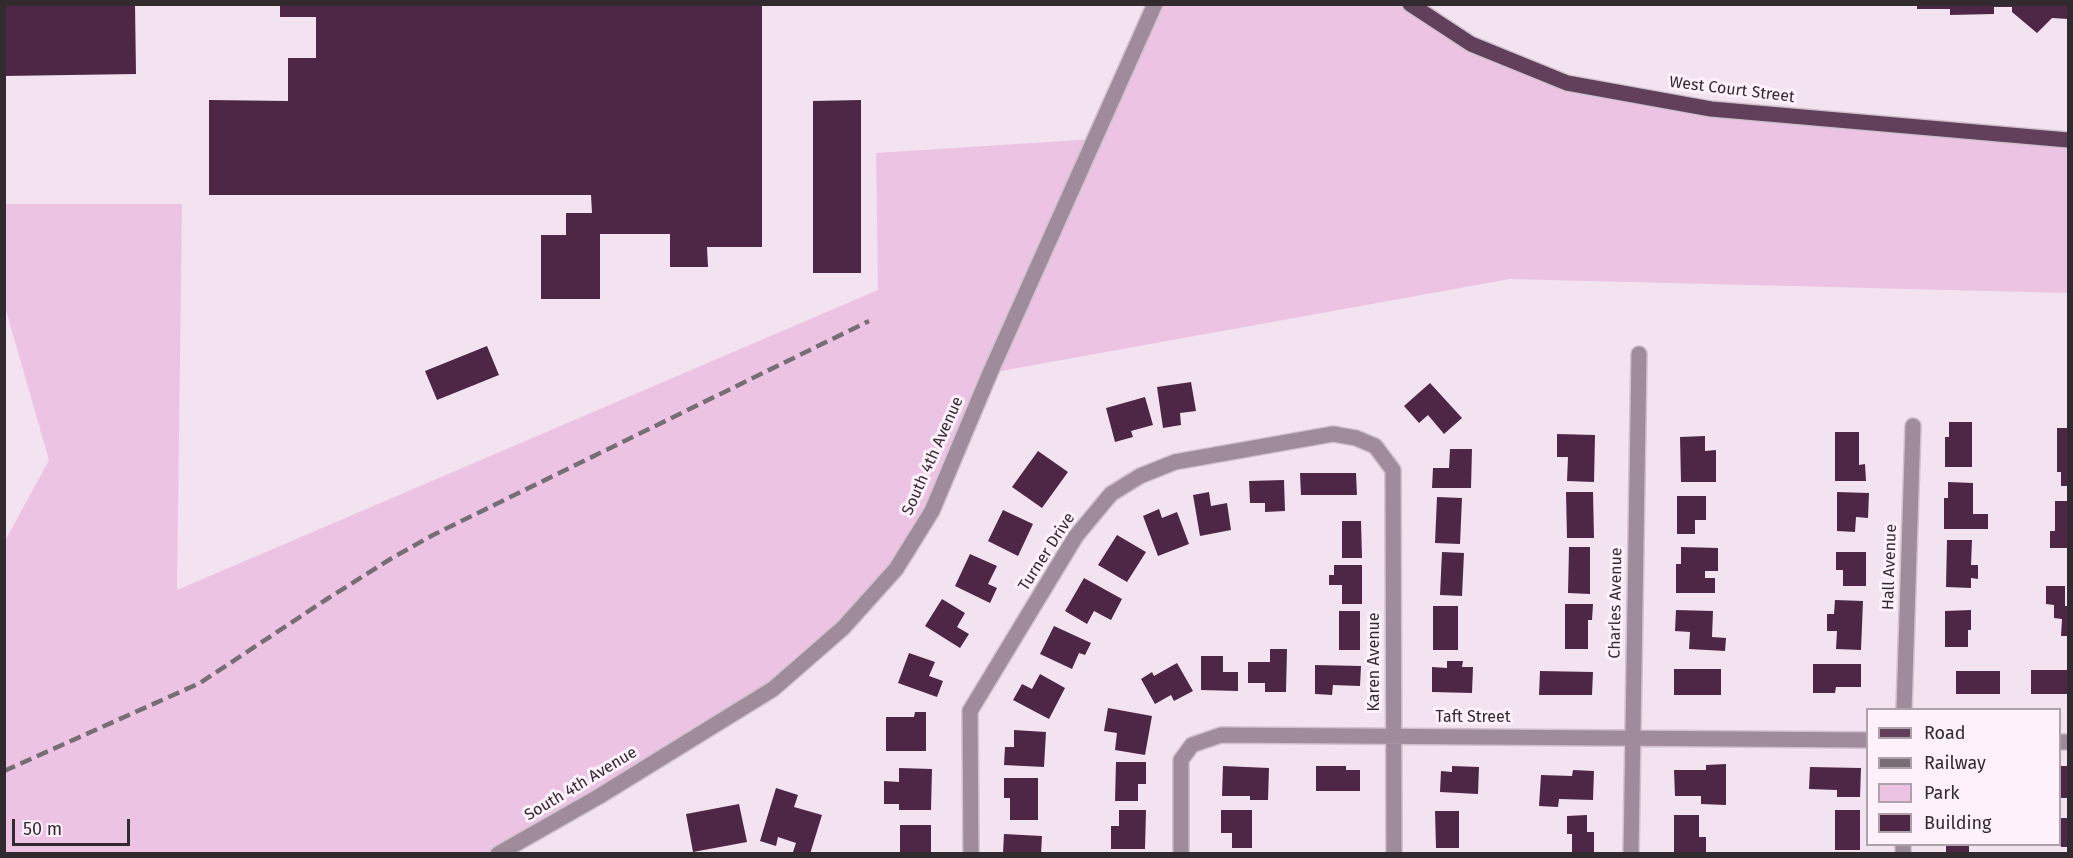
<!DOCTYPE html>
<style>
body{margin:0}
#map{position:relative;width:2073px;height:858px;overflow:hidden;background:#f3e3f0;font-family:"Fira Sans",sans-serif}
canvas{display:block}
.frame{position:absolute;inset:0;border:6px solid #312b30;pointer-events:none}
.legend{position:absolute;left:1866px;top:708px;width:195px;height:138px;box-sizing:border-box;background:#fff1fb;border:2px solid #ada2aa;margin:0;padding:8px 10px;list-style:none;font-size:18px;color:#312b30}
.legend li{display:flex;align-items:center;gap:12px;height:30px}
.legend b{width:30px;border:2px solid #ada2aa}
.scale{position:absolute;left:12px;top:819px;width:118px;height:27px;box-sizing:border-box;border:3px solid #312b30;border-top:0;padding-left:8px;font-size:18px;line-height:21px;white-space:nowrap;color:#312b30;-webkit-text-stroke:4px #fff1fb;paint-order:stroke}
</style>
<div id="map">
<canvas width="2073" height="858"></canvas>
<div class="frame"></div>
<ul class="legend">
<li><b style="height:8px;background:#62405c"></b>Road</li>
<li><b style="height:8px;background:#776d75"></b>Railway</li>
<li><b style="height:16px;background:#edc3e4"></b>Park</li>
<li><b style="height:16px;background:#4e2747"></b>Building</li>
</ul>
<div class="scale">50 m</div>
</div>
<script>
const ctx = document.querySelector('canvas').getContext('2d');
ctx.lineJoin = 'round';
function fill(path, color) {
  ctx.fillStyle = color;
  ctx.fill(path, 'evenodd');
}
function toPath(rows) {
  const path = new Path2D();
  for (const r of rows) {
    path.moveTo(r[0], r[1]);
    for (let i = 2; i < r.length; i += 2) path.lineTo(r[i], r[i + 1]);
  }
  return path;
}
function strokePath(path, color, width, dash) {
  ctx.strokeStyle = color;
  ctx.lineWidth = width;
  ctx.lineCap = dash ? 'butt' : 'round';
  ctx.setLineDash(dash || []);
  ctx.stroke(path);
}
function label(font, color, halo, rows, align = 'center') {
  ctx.font = font + ' "Fira Sans",sans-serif';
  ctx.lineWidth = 6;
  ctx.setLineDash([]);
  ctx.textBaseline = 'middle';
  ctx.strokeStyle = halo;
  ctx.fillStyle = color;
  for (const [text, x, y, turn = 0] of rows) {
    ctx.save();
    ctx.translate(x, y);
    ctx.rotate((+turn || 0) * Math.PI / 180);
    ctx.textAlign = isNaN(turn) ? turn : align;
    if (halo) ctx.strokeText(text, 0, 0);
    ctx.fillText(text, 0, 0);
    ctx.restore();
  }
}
fill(toPath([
 [1155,5,1410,5,1417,10,1567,83,1711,109,2068,140,2068,293,1510,279,990,373,932,511,896,569,773,689,498,853,5,853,5,541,49,460,5,307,5,204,182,204,177,590,878,290,876,153,1094,139]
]), '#edc3e4');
fill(toPath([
 [4,4,135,4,136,74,4,76],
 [280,4,762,4,762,247,707,247,708,267,670,267,670,234,600,234,600,299,541,299,541,235,566,235,566,213,592,213,591,195,209,195,209,100,288,101,288,58,316,58,316,17,280,17],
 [1917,4,2068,4,2068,19,2052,18,2037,33,2012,12,2012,7,1994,7,1994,14,1950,15,1950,9,1917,9],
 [861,100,861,273,813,273,813,101],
 [487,346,499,375,437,400,425,371],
 [1191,382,1196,411,1180,413,1181,425,1163,428,1157,387],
 [1430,383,1462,418,1444,434,1428,415,1419,423,1404,406],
 [1145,397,1153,425,1131,431,1133,437,1115,442,1106,408],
 [1949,422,1972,422,1972,467,1945,467,1945,437,1949,437],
 [2057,428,2068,428,2068,486,2061,486,2061,472,2057,472],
 [1835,432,1859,432,1859,465,1865,464,1866,481,1835,481],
 [1557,434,1595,435,1594,482,1567,481,1568,457,1557,457],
 [1705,436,1705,451,1716,450,1716,482,1681,482,1680,437],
 [1450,449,1472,449,1471,488,1432,488,1433,468,1449,468],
 [1038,451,1068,472,1042,508,1012,487],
 [1300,473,1356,473,1357,495,1301,495],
 [1284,480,1285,511,1265,512,1265,503,1250,503,1249,481],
 [1948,482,1973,483,1973,514,1988,514,1988,529,1944,529,1944,498,1948,498],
 [1209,492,1211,506,1227,503,1231,530,1200,536,1193,495],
 [1566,492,1593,492,1594,538,1567,538],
 [1837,492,1869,493,1868,518,1856,517,1855,532,1837,531],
 [1677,496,1706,496,1706,520,1695,520,1695,534,1677,534],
 [1437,497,1462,498,1460,544,1435,543],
 [2055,501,2068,501,2067,548,2050,548,2050,531,2055,531],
 [1159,509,1162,518,1177,512,1189,544,1158,556,1143,516],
 [1003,510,1033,524,1018,556,988,541],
 [1342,521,1361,521,1362,558,1342,558],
 [1117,535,1146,552,1127,582,1098,565],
 [1947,540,1972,540,1971,565,1978,565,1978,579,1971,578,1971,588,1946,587],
 [1569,547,1590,547,1590,594,1568,593],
 [1681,547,1718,548,1718,571,1705,571,1705,578,1715,578,1715,593,1676,593,1676,564,1681,564],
 [1442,552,1464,553,1462,596,1440,595],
 [1836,552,1866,552,1866,586,1843,586,1843,570,1836,570],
 [970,554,997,566,988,584,997,588,990,603,955,586],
 [1334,565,1362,565,1362,604,1342,604,1342,585,1329,585,1329,575,1334,575],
 [1084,578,1122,599,1111,620,1094,611,1087,624,1065,611],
 [2046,586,2065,586,2065,606,2068,606,2068,636,2061,636,2062,619,2054,618,2054,605,2046,604],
 [942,599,965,613,957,627,969,634,960,648,925,626],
 [1835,600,1863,601,1861,650,1836,649,1837,631,1827,631,1827,614,1834,614],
 [1565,604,1593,604,1592,620,1588,620,1588,649,1565,649],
 [1433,606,1458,606,1458,650,1433,650],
 [1676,610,1713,611,1712,637,1726,638,1725,651,1689,649,1690,632,1675,631],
 [1971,610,1971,630,1968,630,1968,647,1945,647,1945,611],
 [1339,611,1360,611,1360,650,1339,650],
 [1054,626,1091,643,1085,655,1079,653,1072,669,1040,654],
 [1270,649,1287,649,1286,692,1265,692,1265,683,1248,683,1248,662,1270,662],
 [909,653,935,662,929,676,943,681,937,697,898,683],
 [1201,656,1223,656,1223,672,1238,672,1238,691,1201,690],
 [1447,661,1463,661,1462,667,1473,667,1472,693,1432,692,1432,667,1447,668],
 [1177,663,1193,691,1174,701,1171,695,1155,704,1141,679,1152,672,1154,676],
 [1813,664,1861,664,1861,687,1836,687,1835,693,1813,693],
 [1315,665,1361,666,1360,686,1333,685,1332,695,1315,694],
 [1674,669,1721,669,1721,695,1674,695],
 [2031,670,2068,670,2068,694,2031,694],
 [1540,671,1593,672,1592,695,1539,695],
 [1956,671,2000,671,2000,694,1956,694],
 [1040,674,1065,688,1049,719,1013,700,1022,684,1032,689],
 [1108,708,1152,716,1145,755,1115,750,1117,733,1104,731],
 [915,712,926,712,926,751,886,751,886,717,914,717],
 [1014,730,1046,732,1044,767,1004,765,1005,747,1014,747],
 [1116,762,1146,762,1146,784,1138,784,1138,801,1115,801],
 [1726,764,1726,805,1701,804,1701,796,1675,796,1674,770,1706,770,1706,765],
 [1223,766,1269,768,1268,800,1250,800,1250,796,1222,796],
 [1316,766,1346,766,1346,770,1360,770,1360,791,1316,791],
 [1452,766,1479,767,1478,794,1440,792,1441,771,1452,772],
 [2060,766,2068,766,2068,798,2061,798],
 [1810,767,1861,768,1860,797,1837,797,1837,790,1809,789],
 [899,768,932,769,931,810,899,810,899,804,884,804,884,781,899,782],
 [1573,770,1594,771,1593,800,1559,799,1558,807,1539,806,1541,775,1572,776],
 [1004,778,1038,778,1038,820,1010,820,1010,798,1004,798],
 [776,788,798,795,794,807,822,815,810,854,793,852,796,843,778,837,776,846,760,841],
 [739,804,747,842,693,852,686,814],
 [1119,810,1146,810,1145,849,1111,849,1111,826,1119,826],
 [1221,810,1252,810,1252,848,1232,848,1232,833,1221,833],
 [1835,810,1860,810,1860,850,1835,850],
 [1435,811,1459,811,1459,848,1436,848],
 [1587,815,1587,832,1594,832,1594,854,1572,854,1572,834,1567,834,1567,816],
 [1674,815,1699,815,1699,837,1706,837,1706,854,1674,854],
 [2061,818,2068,818,2068,847,2061,847],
 [900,825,931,825,931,854,900,854],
 [1004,834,1042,836,1041,854,1003,853],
 [1946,844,1969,844,1969,852,1946,852]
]), '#4e2747');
const minor = toPath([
 [1904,710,1913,426],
 [2060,742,2068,742],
 [1903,844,1903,854],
 [498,854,598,797,773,689,843,628,896,569,932,511,990,373,1155,4],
 [971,854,970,711,1076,536,1111,494,1140,476,1175,462,1333,434,1356,438,1375,446,1393,470,1394,854],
 [1181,854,1181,760,1192,745,1221,735,1868,740],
 [1631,854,1639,354]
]);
const major = toPath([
 [1410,4,1471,44,1567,83,1711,109,2068,140]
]);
strokePath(minor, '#d0c2cd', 18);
strokePath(major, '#d0c2cd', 18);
strokePath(minor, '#a08b9c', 15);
strokePath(major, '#62405c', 15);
strokePath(toPath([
 [4,771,200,683,327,599,392,558,433,535,869,321]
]), '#776d75', 4.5, [12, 6]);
label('16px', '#312b30', '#fff1fb', [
 ["West Court Street",1732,90,7],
 ["South 4th Avenue",933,456,-66],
 ["Turner Drive",1047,552,-57],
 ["Hall Avenue",1890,567,-88],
 ["Charles Avenue",1616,603,-89],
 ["Karen Avenue",1375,662,-90],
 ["Taft Street",1473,718],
 ["South 4th Avenue",581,784,-31]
]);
</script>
